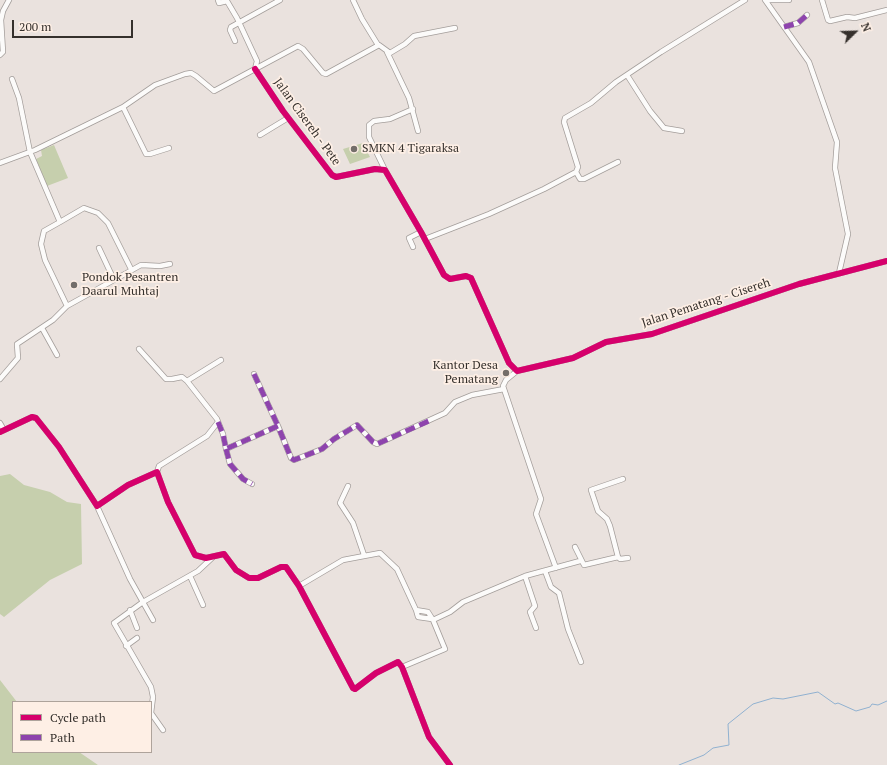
<!DOCTYPE html>
<style>
body{margin:0}
#map{position:relative;width:887px;height:765px;overflow:hidden;background:#eae2de;font-family:"PT Serif",serif}
canvas{display:block}
.legend{position:absolute;left:12px;top:701px;width:140px;height:52px;box-sizing:border-box;background:#feefe5;border:1px solid #aea39b;margin:0;padding:5px 7px;list-style:none;font-size:12px;color:#35302c}
.legend li{display:flex;align-items:center;gap:8px;height:20px}
.legend b{width:20px;border:1px solid #aea39b}
.north{position:absolute;left:835px;top:12px;width:40px;height:40px;-webkit-text-stroke:3px #feefe5;paint-order:stroke;rotate:67deg;font-size:11px;font-weight:700;line-height:16px;text-align:center;color:#35302c}
.north::after{content:'';display:block;margin:auto;width:14px;height:18px;background:#35302c;clip-path:polygon(50% 0,100% 100%,50% 72%,0 100%)}
.scale{position:absolute;left:12px;top:20px;width:121px;height:18px;box-sizing:border-box;border:2px solid #35302c;border-top:0;padding-left:5px;font-size:12px;line-height:14px;white-space:nowrap;color:#35302c;-webkit-text-stroke:3px #feefe5;paint-order:stroke}
</style>
<div id="map">
<canvas width="887" height="765"></canvas>
<ul class="legend">
<li><b style="height:5px;background:#d6006c"></b>Cycle path</li>
<li><b style="height:5px;background:#8e44ad"></b>Path</li>
</ul>
<div class="north">N</div>
<div class="scale">200 m</div>
</div>
<script>
const ctx = document.querySelector('canvas').getContext('2d');
ctx.lineJoin = 'round';
function fill(path, color) {
  ctx.fillStyle = color;
  ctx.fill(path, 'evenodd');
}
function toPath(rows) {
  const path = new Path2D();
  for (const r of rows) {
    path.moveTo(r[0], r[1]);
    for (let i = 2; i < r.length; i += 2) path.lineTo(r[i], r[i + 1]);
  }
  return path;
}
function strokePath(path, color, width, dash) {
  ctx.strokeStyle = color;
  ctx.lineWidth = width;
  ctx.lineCap = dash ? 'butt' : 'round';
  ctx.setLineDash(dash || []);
  ctx.stroke(path);
}
function label(font, color, halo, rows, align = 'center') {
  ctx.font = font + ' "PT Serif",serif';
  ctx.lineWidth = 3.5;
  ctx.setLineDash([]);
  ctx.textBaseline = 'middle';
  ctx.strokeStyle = halo;
  ctx.fillStyle = color;
  for (const [text, x, y, turn = 0] of rows) {
    ctx.save();
    ctx.translate(x, y);
    ctx.rotate((+turn || 0) * Math.PI / 180);
    ctx.textAlign = isNaN(turn) ? turn : align;
    if (halo) ctx.strokeText(text, 0, 0);
    ctx.fillText(text, 0, 0);
    ctx.restore();
  }
}
fill(toPath([
 [363,143,370,157,350,164,343,149],
 [54,145,68,178,47,186,36,159,42,156,41,150],
 [10,474,24,485,50,492,67,502,81,504,82,564,50,580,4,617,0,614,0,476],
 [0,680,17,702,13,702,13,752,79,752,98,765,0,765]
]), '#c6cfad');
strokePath(toPath([
 [679,765,704,755,713,748,729,745,728,724,753,704,773,698,783,699,818,692,835,704,838,703,856,711,870,707,872,704,878,705,887,701]
]), '#90b1d0', 1);
const minor = toPath([
 [218,0,219,3,227,1,237,18,257,61,255,69],
 [353,0,362,19,378,45],
 [765,0,809,62,837,142,835,168,848,234,839,273],
 [769,0,789,0],
 [822,0,828,20,830,21,847,17,855,18,887,10],
 [784,27,798,23,807,15],
 [235,41,230,30,231,27,280,0],
 [387,52,409,98,418,131],
 [0,55,3,52,1,20,3,11,9,0],
 [255,69,283,111,332,175,336,177,375,169,385,170,421,232,444,275,450,279,466,276,471,278,509,363,517,371,573,358,606,342,652,334,799,284,887,261],
 [627,75,650,111,664,128,682,131],
 [12,79,19,98,30,152,60,222,44,231,41,244,45,260,67,306],
 [123,107,146,154,150,154,169,148],
 [260,135,288,118],
 [0,163,35,150,123,107,155,85,185,74,191,73,196,76,214,91,298,46,303,49,323,73,326,74,379,45,390,53,405,44,414,36,455,28],
 [385,170,369,137,369,125,374,121,390,119,413,109],
 [576,172,580,179,584,179,618,162],
 [60,222,84,208,98,213,108,223,131,269],
 [425,239,489,214,544,189,576,172,578,167,564,122,565,118,591,103,616,82,661,52,745,0],
 [413,247,409,238,421,232],
 [99,248,114,280],
 [67,306,141,265,160,266,170,264],
 [42,328,57,355],
 [139,349,166,379,172,379,182,377,187,381,217,419,223,434,226,449,278,426,291,458,294,460,322,449,334,439,357,425,373,442,377,444,445,413,455,402,472,395,504,389],
 [517,371,506,380,503,386,541,499,536,514,556,568],
 [254,374,278,426],
 [0,379,18,358,17,344,53,320,67,306],
 [187,381,221,360],
 [0,423,4,430],
 [0,432,32,417,36,418,59,447,97,506,128,485,157,472,168,502,195,555,206,558,224,554,236,570,249,578,258,578,281,567,286,567,299,586,353,688,355,689,376,673,398,662,402,667,429,737,450,765],
 [226,449,230,464,243,479,252,484],
 [157,472,159,466,207,436,218,422],
 [348,486,340,503,353,523,364,555],
 [97,506,130,579,153,620],
 [575,547,584,565,618,557,620,559,628,558],
 [618,557,610,526,607,519,598,511,591,490,623,479],
 [545,571,551,587,559,593,568,629,581,662],
 [190,576,203,605],
 [525,576,535,606,530,612,536,628],
 [299,586,343,560,380,553,397,569,416,610,428,612,433,620],
 [130,610,137,628],
 [416,610,418,617,432,619],
 [126,646,137,638],
 [402,667,445,649,433,620,450,612,463,602,525,576,580,561],
 [163,730,151,713,153,697,151,687,114,623,143,602,198,571,213,557]
]);
strokePath(minor, '#a39d9a', 6);
strokePath(minor, '#fcfbfa', 4.5);
strokePath(toPath([
 [784,27,798,23,807,15],
 [254,374,278,426],
 [218,422,223,434,226,449,278,426,291,458,294,460,322,449,334,439,357,425,373,442,377,444,431,420],
 [226,449,230,464,243,479,252,484]
]), '#8e44ad', 5, [10, 5]);
strokePath(toPath([
 [255,69,283,111,332,175,336,177,375,169,385,170,421,232,444,275,450,279,466,276,471,278,509,363,517,371,573,358,606,342,652,334,799,284,887,261],
 [0,432,32,417,36,418,59,447,97,506,128,485,157,472,168,502,195,555,206,558,224,554,236,570,249,578,258,578,281,567,286,567,299,586,353,688,355,689,376,673,398,662,402,667,429,737,450,765]
]), '#d6006c', 6);
for (const [x, y, r, color] of [
 [354,149,4,"#746e6a"],
 [74,285,4,"#746e6a"],
 [506,373,4,"#746e6a"]
]) {
  const dot = new Path2D();
  dot.arc(x, y, r, 0, 2 * Math.PI);
  ctx.fillStyle = color;
  ctx.fill(dot);
  strokePath(dot, '#feefe5', 1.5);
}
label('12px', '#35302c', '#feefe5', [
 ["Jalan Cisereh - Pete",307,122,54],
 ["Jalan Pematang - Cisereh",706,303,-18]
]);
label('12px', '#35302c', '#feefe5', [
 ["SMKN 4 Tigaraksa",362,149],
 ["Pondok Pesantren",82,278],
 ["Daarul Muhtaj",82,292],
 ["Kantor Desa",498,366,"right"],
 ["Pematang",498,380,"right"]
], 'left');
</script>
